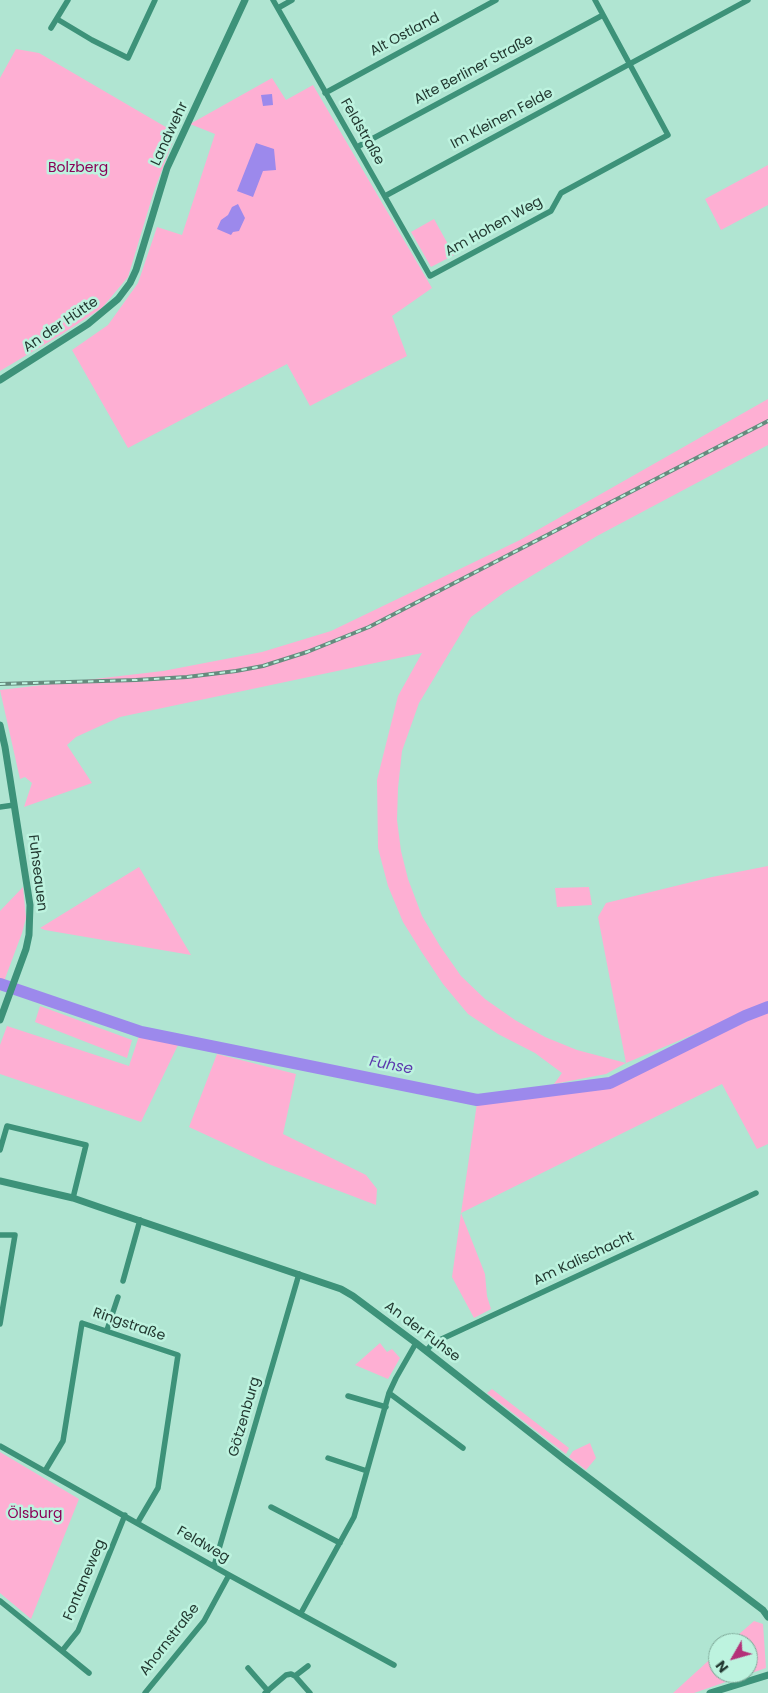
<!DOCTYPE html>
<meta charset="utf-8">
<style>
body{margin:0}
#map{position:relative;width:768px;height:1693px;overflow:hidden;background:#b0e5d2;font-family:Poppins,sans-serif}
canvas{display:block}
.north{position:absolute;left:708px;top:1633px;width:50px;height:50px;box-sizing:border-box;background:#bdf3df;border:1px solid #7fa999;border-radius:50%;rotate:232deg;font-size:14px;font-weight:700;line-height:20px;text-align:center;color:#233931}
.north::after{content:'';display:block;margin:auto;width:18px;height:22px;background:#b43179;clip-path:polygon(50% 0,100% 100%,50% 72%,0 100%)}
</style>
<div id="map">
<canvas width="768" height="1693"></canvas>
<div class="north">N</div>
</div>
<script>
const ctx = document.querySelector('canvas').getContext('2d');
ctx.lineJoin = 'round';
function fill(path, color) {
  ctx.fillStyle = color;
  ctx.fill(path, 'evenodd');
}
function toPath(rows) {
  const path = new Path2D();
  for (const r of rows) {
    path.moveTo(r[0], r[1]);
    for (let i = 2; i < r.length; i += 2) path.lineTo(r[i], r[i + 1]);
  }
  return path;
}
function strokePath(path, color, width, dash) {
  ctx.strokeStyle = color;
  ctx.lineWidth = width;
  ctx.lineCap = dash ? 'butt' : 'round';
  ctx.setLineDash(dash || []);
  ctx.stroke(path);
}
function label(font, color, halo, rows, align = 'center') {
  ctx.font = font + ' Poppins,sans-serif';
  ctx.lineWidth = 5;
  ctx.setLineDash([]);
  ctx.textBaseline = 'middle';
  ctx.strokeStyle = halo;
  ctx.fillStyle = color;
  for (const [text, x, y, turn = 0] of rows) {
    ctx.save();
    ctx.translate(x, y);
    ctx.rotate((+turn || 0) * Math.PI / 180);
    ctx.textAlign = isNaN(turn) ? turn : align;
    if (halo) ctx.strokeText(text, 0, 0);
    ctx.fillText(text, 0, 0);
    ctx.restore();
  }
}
fill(toPath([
 [16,49,39,53,176,133,154,191,128,277,102,308,62,334,0,371,0,78],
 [272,78,286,100,313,85,432,288,392,316,407,356,310,406,287,364,128,448,72,350,108,325,138,283,157,227,182,235,215,134,190,124],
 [768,165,768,205,721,230,705,199],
 [434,219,454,255,431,267,411,232],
 [768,399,768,445,597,536,505,592,471,617,419,703,402,751,398,788,397,820,401,851,408,879,422,916,440,946,461,976,485,999,515,1020,545,1037,577,1050,626,1063,598,917,606,903,712,877,768,866,768,1003,626,1063,606,1074,554,1084,562,1073,535,1053,498,1034,468,1014,443,984,421,951,403,922,388,886,378,848,377,780,398,696,422,653,120,717,76,737,67,745,92,783,24,807,32,783,25,777,20,779,0,690,163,671,262,652,331,631,520,540],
 [139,867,191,955,45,930,40,928],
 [23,887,26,918,22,933,0,992,0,911],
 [589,887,592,905,557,907,555,888],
 [40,1006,132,1040,127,1058,35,1022],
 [768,1011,768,1144,757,1149,722,1084,461,1213,485,1274,487,1296,491,1309,474,1318,452,1277,461,1213,477,1103,610,1085,746,1019],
 [7,1026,129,1066,139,1036,178,1045,141,1122,0,1074,0,1045],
 [217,1054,296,1074,283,1134,366,1175,377,1189,376,1205,271,1165,189,1127],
 [380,1343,387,1352,392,1349,400,1358,388,1379,355,1365],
 [492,1389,569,1448,566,1454,487,1393],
 [590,1443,596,1458,586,1470,569,1457,573,1451],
 [0,1452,79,1499,31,1619,0,1593],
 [754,1621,763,1624,766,1668,694,1693,673,1693,718,1652,718,1673,748,1673,748,1643,729,1643]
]), '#feafd3');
fill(toPath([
 [272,94,273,105,263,106,261,95],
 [256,143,274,149,276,170,263,171,253,197,237,191],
 [238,204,245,218,239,231,233,232,231,235,217,229,221,220,228,215,232,207]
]), '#9c89ec');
strokePath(toPath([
 [0,984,141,1032,477,1100,610,1083,745,1016,768,1007]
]), '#9c89ec', 12);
strokePath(toPath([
 [273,0,430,276,551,211,561,193,668,135,595,0],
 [278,8,292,0],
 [57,19,92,40,128,58,155,0],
 [51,28,68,0],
 [325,93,496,0],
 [357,147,603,15],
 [385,196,748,0],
 [0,807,14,805],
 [0,1150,7,1126,86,1145,73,1198],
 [0,1235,15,1235,0,1324],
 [123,1281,140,1220],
 [107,1330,118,1297],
 [426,1351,433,1343,756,1193],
 [389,1393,463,1448],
 [348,1396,386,1407],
 [0,1446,229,1575,394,1665],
 [328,1458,367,1471],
 [45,1471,63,1441,82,1323,178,1355,158,1488,138,1522],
 [271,1507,340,1543],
 [214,1566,299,1274],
 [0,1601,62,1651,78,1631,125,1515],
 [301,1613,354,1517,389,1393,396,1378,416,1343],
 [62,1651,89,1673],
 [248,1668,268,1691],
 [295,1676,308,1666],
 [145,1693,204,1621,229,1575],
 [265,1693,286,1675,291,1674,295,1676,310,1693]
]), '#3d9279', 5.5);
strokePath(toPath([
 [0,380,88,324,118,299,130,283,136,270,167,168,245,0],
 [0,725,5,747,30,905,29,935,26,949,0,1020],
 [0,1181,73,1198,99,1207,341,1289,353,1296,416,1343,565,1460,763,1610,768,1617],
 [710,1693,768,1675]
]), '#3d9279', 7);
const rail = toPath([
 [0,684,136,680,187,677,236,671,263,666,307,652,369,627,768,421]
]);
strokePath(rail, '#668b7e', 4);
strokePath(rail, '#bdf3df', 2, [5.5]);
label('14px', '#233931', '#bdf3df', [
 ["Alt Ostland",405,35,-28],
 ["Alte Berliner Straße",474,70,-28],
 ["Im Kleinen Felde",502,119,-28],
 ["Feldstraße",362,132,60],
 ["Landwehr",170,134,-65],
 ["Am Hohen Weg",494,227,-29],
 ["An der Hütte",61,325,-34],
 ["Fuhseauen",37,873,83],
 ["Am Kalischacht",584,1259,-25],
 ["Ringstraße",129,1325,19],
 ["An der Fuhse",422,1332,37],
 ["Götzenburg",245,1417,-74],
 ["Feldweg",203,1545,30],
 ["Fontaneweg",85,1580,-67],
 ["Ahornstraße",170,1640,-52]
]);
label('14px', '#8a0057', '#bdf3df', [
 ["Bolzberg",78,168],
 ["Ölsburg",35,1514]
]);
label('italic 15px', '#5c3bad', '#bdf3df', [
 ["Fuhse",391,1066,11]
]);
</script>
